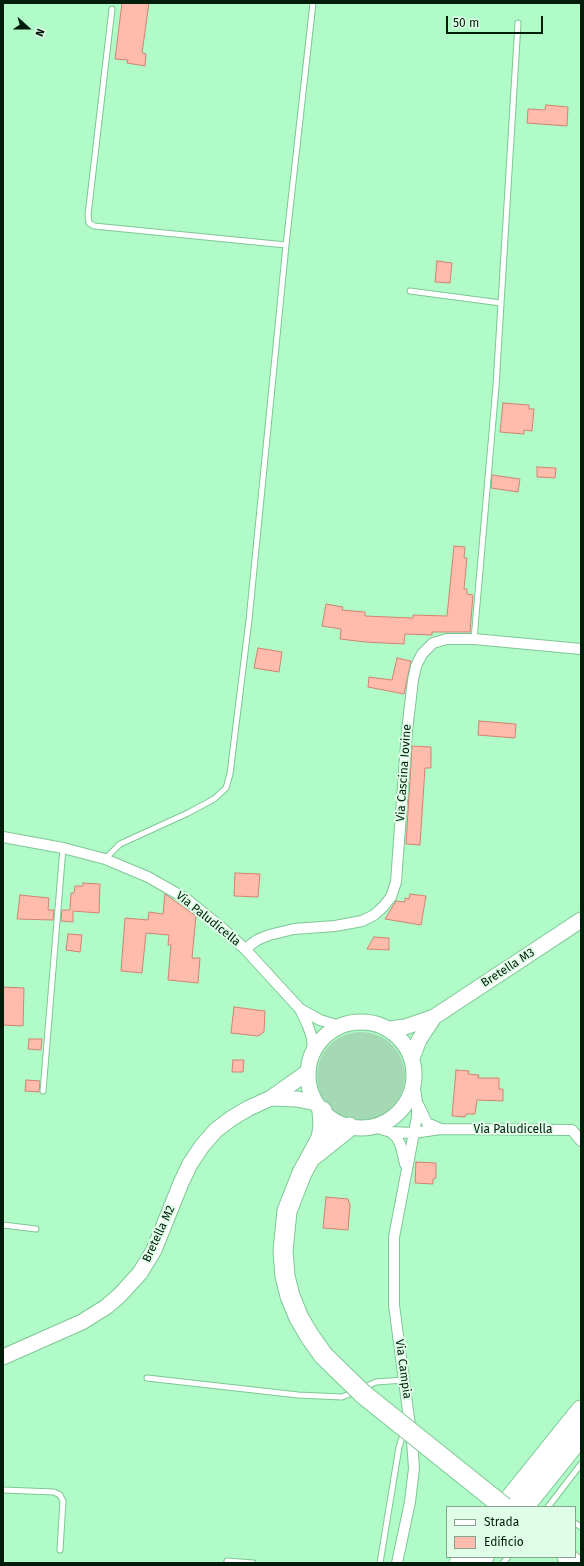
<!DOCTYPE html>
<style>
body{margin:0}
#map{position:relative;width:584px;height:1566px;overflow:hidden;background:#b1fbc8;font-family:"Fira Sans",sans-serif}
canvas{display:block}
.frame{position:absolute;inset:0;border:4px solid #001d0c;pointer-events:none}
.legend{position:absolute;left:446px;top:1506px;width:130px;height:52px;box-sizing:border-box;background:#e0fde8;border:1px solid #86a390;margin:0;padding:5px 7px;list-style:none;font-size:12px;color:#001d0c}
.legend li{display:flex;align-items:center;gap:8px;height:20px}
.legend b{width:20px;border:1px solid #86a390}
.north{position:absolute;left:8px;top:8px;width:40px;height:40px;-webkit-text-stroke:3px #e0fde8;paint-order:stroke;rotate:111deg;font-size:11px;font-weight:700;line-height:16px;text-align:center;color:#001d0c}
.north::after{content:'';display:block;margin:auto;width:14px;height:18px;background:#001d0c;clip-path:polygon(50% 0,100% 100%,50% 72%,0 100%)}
.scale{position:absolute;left:446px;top:16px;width:97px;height:18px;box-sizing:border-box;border:2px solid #001d0c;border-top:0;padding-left:5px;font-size:12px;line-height:14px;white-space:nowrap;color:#001d0c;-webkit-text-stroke:3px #e0fde8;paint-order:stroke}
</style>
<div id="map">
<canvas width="584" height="1566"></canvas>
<div class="frame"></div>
<ul class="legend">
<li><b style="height:5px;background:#fff"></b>Strada</li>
<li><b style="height:11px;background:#ffbcac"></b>Edificio</li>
</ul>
<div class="north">N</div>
<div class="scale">50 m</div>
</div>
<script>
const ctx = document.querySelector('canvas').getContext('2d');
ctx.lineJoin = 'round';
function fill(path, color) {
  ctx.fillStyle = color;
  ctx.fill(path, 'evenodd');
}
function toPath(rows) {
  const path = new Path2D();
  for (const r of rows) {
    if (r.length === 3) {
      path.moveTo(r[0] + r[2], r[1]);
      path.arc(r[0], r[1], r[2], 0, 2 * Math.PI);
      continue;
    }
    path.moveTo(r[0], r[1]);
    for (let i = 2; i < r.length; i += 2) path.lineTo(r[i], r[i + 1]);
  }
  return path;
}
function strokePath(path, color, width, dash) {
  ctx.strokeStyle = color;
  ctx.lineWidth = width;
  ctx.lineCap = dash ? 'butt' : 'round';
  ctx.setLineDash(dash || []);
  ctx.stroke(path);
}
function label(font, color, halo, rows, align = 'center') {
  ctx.font = font + ' "Fira Sans",sans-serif';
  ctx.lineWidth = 4;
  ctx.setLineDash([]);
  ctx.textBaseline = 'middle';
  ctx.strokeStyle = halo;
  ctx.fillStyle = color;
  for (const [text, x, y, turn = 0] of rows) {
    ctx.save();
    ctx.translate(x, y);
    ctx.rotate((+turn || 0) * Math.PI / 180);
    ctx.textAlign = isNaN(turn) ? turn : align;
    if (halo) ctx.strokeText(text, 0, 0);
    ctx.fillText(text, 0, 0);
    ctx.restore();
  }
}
fill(toPath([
 [361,1076,44]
]), '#a4d9b4');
const building = toPath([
 [122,3,149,3,142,53,146,54,145,66,127,63,128,60,115,59,122,3],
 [546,105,568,107,567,126,527,123,528,109,545,110,546,105],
 [437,261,452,263,450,283,435,282,437,261],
 [503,403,529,405,529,409,534,409,532,431,524,430,524,434,500,432,503,403],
 [537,467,556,468,555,478,537,477,537,467],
 [492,475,520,479,518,492,491,488,492,475],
 [454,546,465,547,464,558,467,558,464,589,467,589,467,594,473,595,470,632,432,632,432,635,405,634,404,644,365,642,340,639,341,629,322,626,326,604,343,607,342,610,365,612,365,616,413,618,413,615,447,616,454,546],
 [258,648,282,652,279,672,254,668,258,648],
 [397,658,411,661,404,694,368,687,369,677,392,680,397,658],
 [479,721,516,724,515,738,478,735,479,721],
 [412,746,431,747,431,768,425,768,420,845,406,844,412,746],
 [235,873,260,874,258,897,234,896,235,873],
 [83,883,100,884,99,913,73,911,73,922,61,921,62,910,70,910,71,893,74,893,75,886,83,886,83,883],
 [165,894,196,916,192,958,200,958,198,983,168,980,171,945,168,945,169,935,146,933,142,973,121,971,125,918,148,920,149,912,163,914,165,894],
 [410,894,426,896,421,925,385,919,396,901,405,902,405,898,409,899,410,894],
 [20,895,49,898,48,910,54,910,53,920,17,919,20,895],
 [68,934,82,935,80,952,66,950,68,934],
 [374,937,389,938,389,950,367,949,374,937],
 [3,987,24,988,23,1026,3,1025,3,987],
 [234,1007,265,1011,264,1032,258,1036,231,1033,234,1007],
 [29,1039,42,1039,41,1050,28,1049,29,1039],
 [233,1060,244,1060,243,1072,232,1072,233,1060],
 [456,1070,469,1071,468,1074,479,1075,478,1078,499,1078,499,1089,503,1089,503,1101,477,1100,475,1114,466,1114,465,1117,452,1116,456,1070],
 [26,1080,40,1081,39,1092,25,1091,26,1080],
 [416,1162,436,1163,436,1178,433,1179,433,1184,415,1183,416,1162],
 [326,1197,348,1199,350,1205,348,1230,323,1228,326,1197]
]);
fill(building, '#ffbcac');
strokePath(building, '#d18370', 1);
const lane = toPath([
 [112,9,88,215,89,223,94,226,286,245],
 [410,291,501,303],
 [474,639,496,386,518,23],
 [105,859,120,844,188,813,214,799,226,788,230,774,249,620,286,245,313,3],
 [43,1091,63,848],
 [3,1225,36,1229],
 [147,1378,298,1395,342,1397,354,1392],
 [363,1388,376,1382,404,1380],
 [3,1490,54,1492,60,1495,63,1501,60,1550],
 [548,1507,581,1464],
 [575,1523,581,1527],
 [227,1563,227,1561,253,1563],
 [380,1563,399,1447,404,1432],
 [503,1563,508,1557]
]);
const street = toPath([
 [3,837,63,848,105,859,148,877,185,898,222,928,245,949,300,1009,308,1026,312,1038,313,1051],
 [245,949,257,940,269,935,294,929,335,926,362,921,374,915,383,907,391,897,396,882,407,731,413,680,416,666,422,654,433,643,447,639,474,639,581,649],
 [300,1009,320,1020,340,1026],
 [419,1106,427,1123,441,1129],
 [374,1127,391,1132,397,1138,401,1146,405,1164],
 [391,1132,413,1133,441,1129,572,1130,581,1141],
 [397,1563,410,1502,414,1468,412,1441,394,1305,394,1237,417,1117,417,1102,414,1083]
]);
const secondary = toPath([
 [361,1075,53],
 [389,1029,405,1027,434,1017,581,920],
 [412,1058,419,1040,434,1017],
 [271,1098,297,1099,316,1103],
 [3,1357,82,1322,106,1307,119,1296,140,1273,154,1250,181,1183,190,1164,202,1146,216,1130,232,1118,249,1108,271,1098,308,1072]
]);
const highway = toPath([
 [322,1111,323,1126,321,1138,302,1173,287,1211,283,1251,285,1276,290,1296,299,1318,309,1335,323,1355],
 [314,1155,349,1127],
 [503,1507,581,1410],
 [524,1507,581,1436],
 [567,1557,574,1563],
 [459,1563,464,1557],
 [480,1563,484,1557]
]);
strokePath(lane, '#7ec796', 7);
strokePath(street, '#7ec796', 12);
strokePath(secondary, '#7ec796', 17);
strokePath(highway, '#7ec796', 21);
strokePath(lane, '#fff', 5);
strokePath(street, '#fff', 10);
strokePath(secondary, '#fff', 15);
strokePath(highway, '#fff', 19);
const highwayBridge = toPath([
 [323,1355,363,1394,504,1507]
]);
strokePath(highwayBridge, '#7ec796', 21, []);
strokePath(highwayBridge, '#fff', 19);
label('12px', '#001d0c', '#e0fde8', [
 ["Via Cascina Iovine",404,773,-86],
 ["Via Paludicella",208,919,39],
 ["Bretella M3",508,968,-33],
 ["Via Paludicella",513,1130],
 ["Bretella M2",159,1234,-65],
 ["Via Campia",403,1369,82]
]);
</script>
